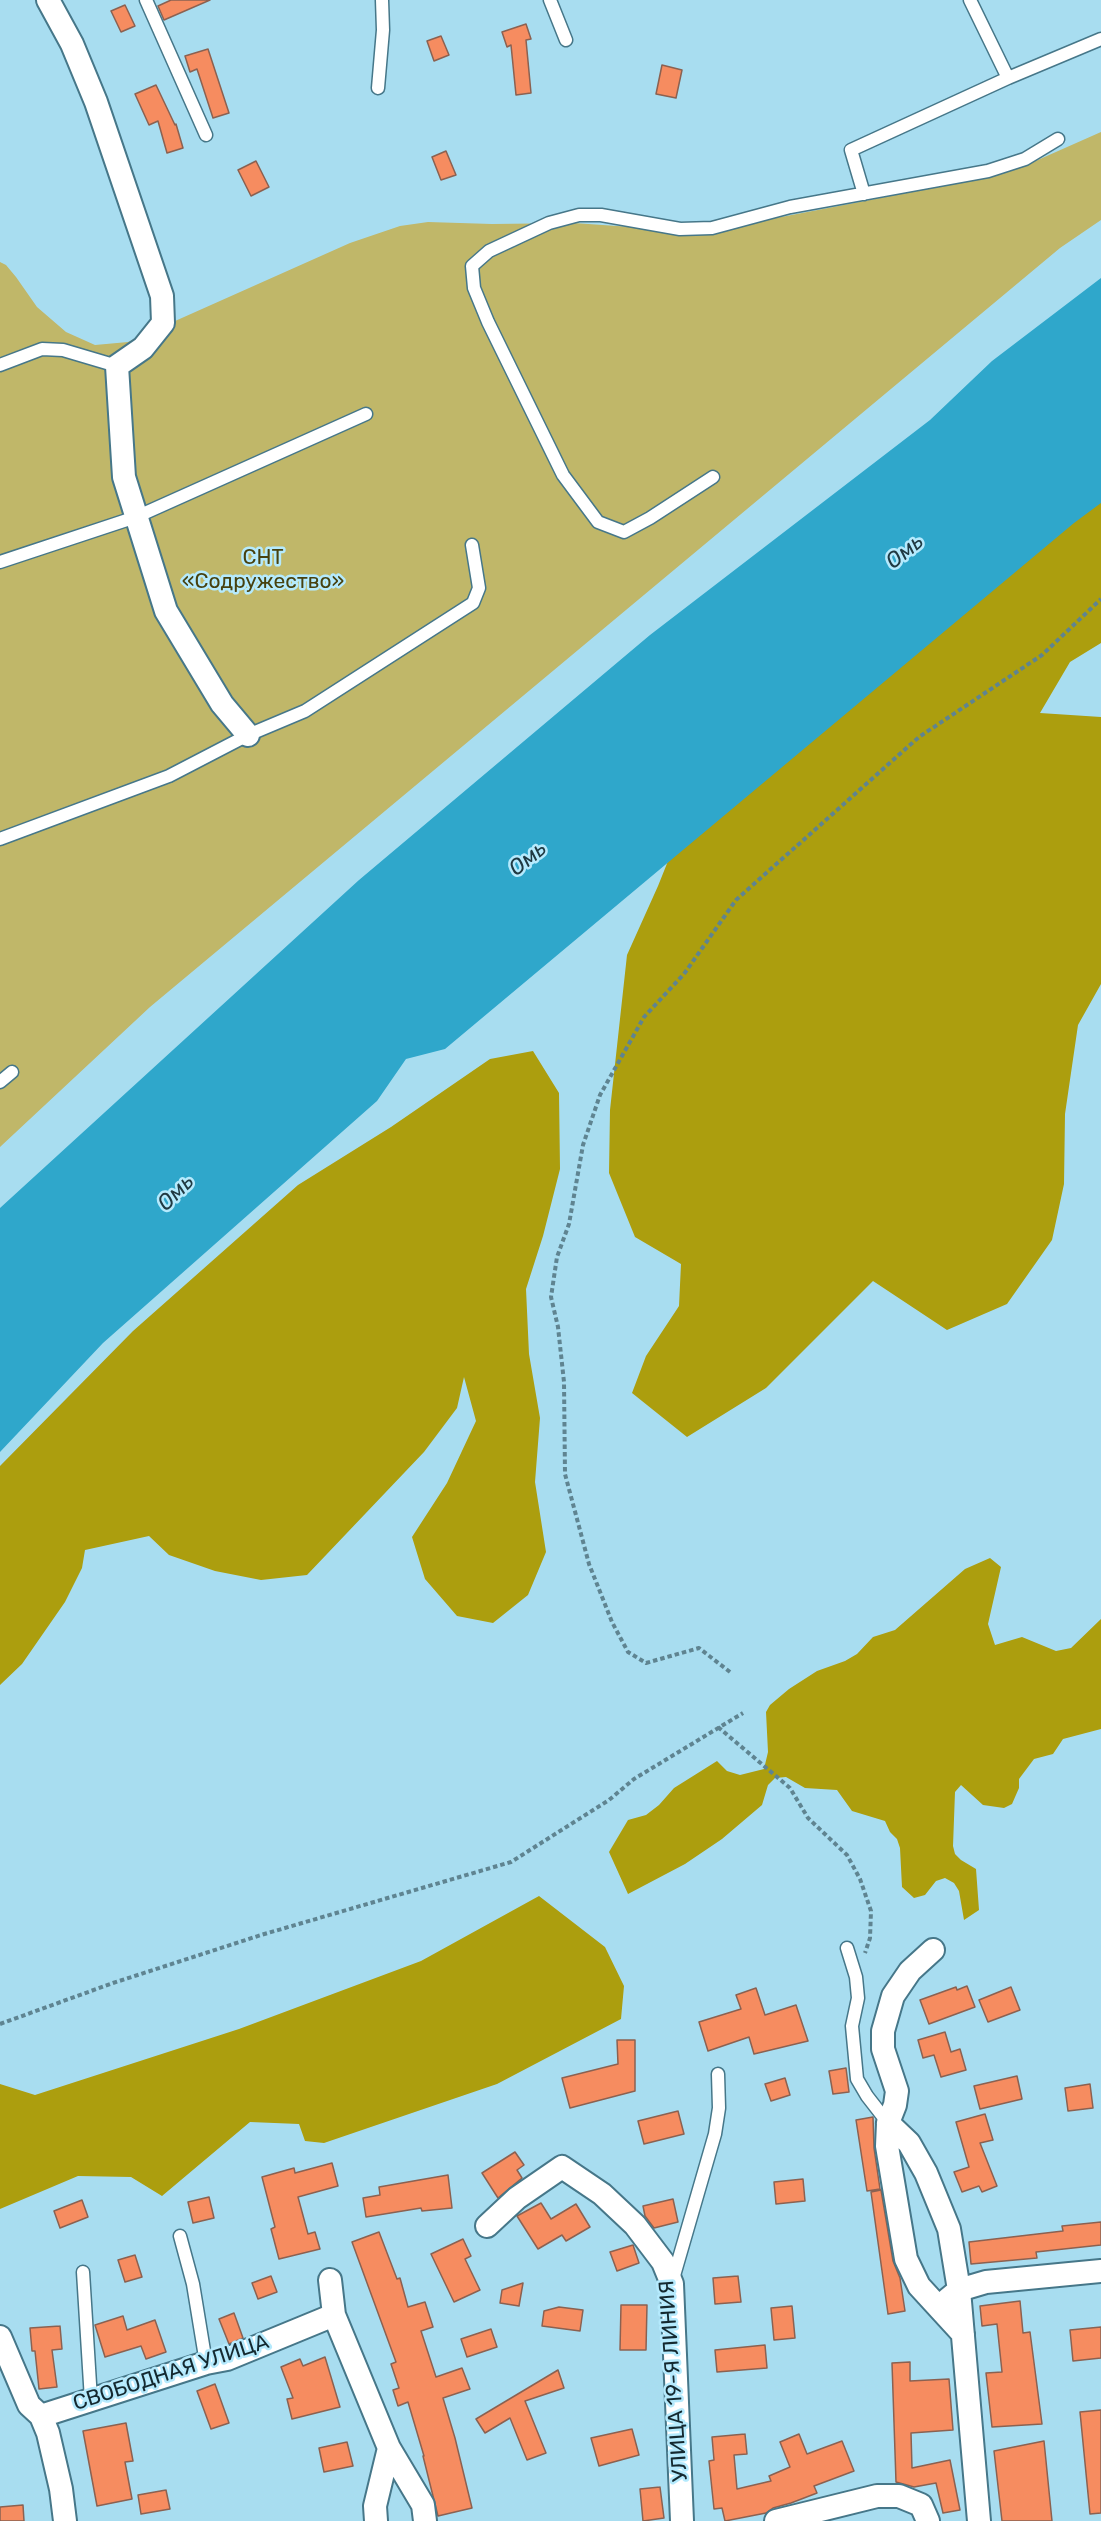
<!DOCTYPE html>
<meta charset="utf-8">
<style>
body{margin:0}
canvas{display:block;background:#a8ddf0}
</style>
<canvas width="1101" height="2521"></canvas>
<script>
const ctx = document.querySelector('canvas').getContext('2d');
ctx.lineJoin = 'round';
function fill(path, color) {
  ctx.fillStyle = color;
  ctx.fill(path, 'evenodd');
}
function toPath(rows) {
  const path = new Path2D();
  for (const r of rows) {
    path.moveTo(r[0], r[1]);
    for (let i = 2; i < r.length; i += 2) path.lineTo(r[i], r[i + 1]);
  }
  return path;
}
function strokePath(path, color, width, dash) {
  ctx.strokeStyle = color;
  ctx.lineWidth = width;
  ctx.lineCap = dash ? 'butt' : 'round';
  ctx.setLineDash(dash || []);
  ctx.stroke(path);
}
function label(font, color, halo, rows, align = 'center') {
  ctx.font = font + ' Rubik,sans-serif';
  ctx.lineWidth = 5;
  ctx.setLineDash([]);
  ctx.textBaseline = 'middle';
  ctx.strokeStyle = halo;
  ctx.fillStyle = color;
  for (const [text, x, y, turn = 0] of rows) {
    ctx.save();
    ctx.translate(x, y);
    ctx.rotate((+turn || 0) * Math.PI / 180);
    ctx.textAlign = isNaN(turn) ? turn : align;
    if (halo) ctx.strokeText(text, 0, 0);
    ctx.fillText(text, 0, 0);
    ctx.restore();
  }
}
fill(toPath([
 [1101,132,1101,220,1060,248,150,1007,0,1147,0,262,6,265,16,277,37,307,66,332,95,345,128,342,350,243,400,226,428,222,492,224,574,223,703,232,948,185,1022,167]
]), '#c0b769');
fill(toPath([
 [1101,489,1101,643,1070,662,1040,713,1101,717,1101,984,1078,1025,1065,1114,1064,1184,1052,1240,1007,1304,947,1330,873,1281,766,1388,687,1437,632,1393,646,1356,679,1306,681,1264,635,1237,609,1173,610,1110,627,955,658,886,686,816],
 [533,1051,559,1093,560,1169,543,1236,526,1289,529,1354,540,1418,535,1482,546,1552,528,1595,493,1623,457,1616,425,1579,412,1537,447,1483,476,1421,464,1377,457,1408,424,1452,307,1575,261,1580,215,1571,169,1555,149,1536,85,1550,82,1568,65,1602,22,1664,0,1685,0,1466,133,1331,298,1185,391,1127,490,1059],
 [990,1558,1001,1567,988,1624,995,1645,1022,1637,1056,1651,1071,1648,1101,1619,1101,1729,1063,1739,1053,1754,1034,1759,1019,1779,1019,1788,1012,1804,1004,1808,983,1805,961,1785,955,1792,953,1846,955,1854,961,1860,976,1869,979,1910,964,1920,959,1891,954,1883,945,1878,936,1881,925,1895,914,1898,902,1887,900,1848,897,1839,890,1832,885,1821,852,1811,837,1790,805,1788,786,1777,775,1778,768,1785,762,1805,722,1839,685,1864,628,1894,609,1852,628,1820,646,1815,659,1805,674,1788,717,1761,727,1771,740,1775,764,1769,768,1752,766,1712,770,1705,789,1689,817,1671,845,1661,857,1654,873,1637,895,1630,965,1569],
 [539,1896,605,1947,624,1986,621,2019,497,2084,324,2143,305,2141,299,2124,250,2122,162,2196,131,2177,78,2176,0,2209,0,2084,35,2095,239,2029,421,1961]
]), '#ac9e0e');
fill(toPath([
 [1101,278,1101,503,1074,523,445,1049,406,1059,377,1101,103,1343,0,1452,0,1208,359,880,650,635,930,420,992,361]
]), '#2fa7cb');
const building = toPath([
 [171,0,210,0,164,20,158,6,171,0],
 [125,5,135,26,121,32,111,11,125,5],
 [526,24,531,39,526,40,531,93,516,95,511,45,507,47,502,32,526,24],
 [441,36,449,55,434,61,427,41,441,36],
 [208,49,229,113,213,118,197,69,190,72,185,56,208,49],
 [662,65,682,70,676,98,656,94,662,65],
 [156,85,175,125,176,124,183,148,167,153,158,121,149,125,135,94,156,85],
 [446,151,456,175,441,180,432,157,446,151],
 [256,161,269,187,251,196,238,170,256,161],
 [967,1986,975,2007,929,2024,920,2000,956,1987,957,1990,967,1986],
 [1011,1987,1020,2010,988,2022,979,2000,1011,1987],
 [756,1988,765,2015,796,2005,808,2041,754,2054,749,2037,708,2051,699,2022,741,2009,736,1995,756,1988],
 [945,2032,951,2052,960,2049,966,2070,941,2077,934,2055,923,2058,918,2040,945,2032],
 [617,2040,635,2040,635,2091,570,2108,562,2078,618,2064,617,2040],
 [846,2068,849,2092,833,2094,829,2071,846,2068],
 [1017,2076,1022,2099,980,2109,974,2086,1017,2076],
 [785,2078,790,2095,771,2101,765,2084,785,2078],
 [1090,2084,1093,2108,1068,2111,1065,2088,1090,2084],
 [678,2111,684,2134,644,2144,638,2121,678,2111],
 [985,2114,993,2140,980,2143,997,2186,982,2192,979,2186,962,2192,954,2172,969,2167,956,2122,985,2114],
 [873,2117,874,2148,880,2189,867,2191,856,2120,873,2117],
 [515,2152,524,2165,517,2170,522,2178,498,2198,482,2173,515,2152],
 [332,2163,338,2186,298,2197,308,2234,315,2232,320,2249,279,2259,271,2229,275,2227,262,2177,294,2168,295,2173,332,2163],
 [448,2175,452,2208,422,2211,421,2208,366,2217,363,2198,380,2195,379,2187,448,2175],
 [803,2179,805,2201,776,2204,774,2182,803,2179],
 [881,2190,893,2261,900,2278,905,2311,888,2314,871,2192,881,2190],
 [209,2197,214,2218,193,2223,188,2202,209,2197],
 [673,2199,678,2222,654,2228,645,2216,643,2206,673,2199],
 [82,2200,88,2217,60,2228,54,2211,82,2200],
 [541,2203,551,2219,576,2204,590,2227,566,2241,562,2235,538,2249,517,2216,541,2203],
 [1101,2222,1101,2245,1036,2252,1037,2258,971,2264,969,2242,1063,2231,1062,2226,1101,2222],
 [379,2232,397,2279,400,2278,408,2307,425,2302,433,2327,421,2331,436,2377,462,2368,470,2389,443,2398,455,2438,472,2508,438,2516,423,2456,424,2456,408,2402,398,2406,393,2390,399,2388,391,2364,396,2362,352,2242,379,2232],
 [463,2239,471,2256,465,2259,480,2290,454,2302,431,2254,463,2239],
 [633,2245,639,2263,617,2271,610,2252,633,2245],
 [135,2255,142,2277,125,2282,118,2260,135,2255],
 [271,2276,277,2292,258,2299,252,2283,271,2276],
 [738,2276,741,2302,715,2304,713,2278,738,2276],
 [523,2283,519,2306,500,2303,502,2290,523,2283],
 [1020,2301,1023,2333,1030,2332,1042,2424,992,2427,986,2373,1002,2372,997,2324,982,2326,980,2306,1020,2301],
 [621,2305,647,2305,646,2350,620,2350,621,2305],
 [792,2306,795,2338,774,2340,771,2308,792,2306],
 [559,2307,583,2310,580,2331,542,2326,544,2311,559,2307],
 [234,2313,243,2338,229,2344,219,2319,234,2313],
 [123,2316,127,2330,155,2320,166,2352,146,2359,141,2346,105,2357,95,2325,123,2316],
 [60,2326,62,2349,52,2350,57,2387,39,2389,35,2351,32,2351,30,2328,60,2326],
 [1101,2327,1101,2358,1073,2361,1070,2330,1101,2327],
 [491,2329,497,2347,467,2357,461,2339,491,2329],
 [765,2345,767,2368,717,2372,715,2350,765,2345],
 [325,2357,340,2407,292,2419,287,2399,293,2398,281,2367,300,2359,303,2366,325,2357],
 [910,2362,910,2381,949,2379,953,2430,911,2433,912,2468,950,2460,960,2510,943,2513,936,2483,914,2487,896,2482,892,2363,910,2362],
 [558,2370,564,2388,525,2401,546,2453,527,2460,510,2418,485,2433,476,2419,558,2370],
 [215,2384,229,2423,211,2429,197,2391,215,2384],
 [1101,2410,1101,2513,1090,2514,1080,2412,1101,2410],
 [126,2423,133,2461,125,2462,132,2499,97,2506,83,2431,126,2423],
 [632,2429,639,2455,599,2466,591,2438,632,2429],
 [745,2434,747,2454,734,2455,737,2489,771,2481,769,2476,790,2467,780,2442,799,2434,807,2454,842,2441,854,2471,814,2486,817,2493,791,2503,773,2508,766,2513,725,2521,722,2508,714,2509,709,2461,714,2460,712,2437,745,2434],
 [1044,2441,1052,2521,1002,2521,994,2451,1044,2441],
 [347,2442,353,2466,324,2472,319,2448,347,2442],
 [660,2487,664,2518,643,2521,640,2489,660,2487],
 [166,2490,170,2509,141,2514,138,2495,166,2490],
 [23,2505,24,2521,0,2521,0,2507,23,2505]
]);
fill(building, '#f68c60');
strokePath(building, '#8b6151', 1.5);
const lane = toPath([
 [146,0,206,135],
 [550,0,566,40],
 [970,0,1008,78],
 [378,88,383,30,382,0],
 [864,194,851,150,1008,78,1101,39],
 [0,365,42,349,63,350,117,366],
 [713,477,650,518,624,532,598,522,563,475,488,322,474,288,472,266,489,251,549,223,579,215,601,215,680,229,712,228,790,207,988,171,1025,159,1058,139],
 [0,562,136,517,366,414],
 [0,839,169,776,248,735,305,711,473,603,479,588,472,545],
 [0,1082,12,1072],
 [847,1948,856,1977,858,1998,852,2026,857,2079,867,2096,888,2123],
 [180,2236,193,2284,206,2363],
 [83,2272,91,2400],
 [673,2279,715,2134,719,2108,718,2074]
]);
const street = toPath([
 [48,0,72,44,96,102,162,296,163,323,143,348,117,366,124,477,166,611,222,704,248,735],
 [933,1950,910,1971,893,1996,883,2031,883,2049,897,2091,895,2105,888,2123,909,2143,926,2173,949,2229,959,2290,979,2521],
 [888,2123,887,2146,906,2259,919,2286,963,2334],
 [487,2226,517,2198,562,2167,602,2194,635,2225,663,2262,672,2284,682,2521],
 [330,2280,334,2315,389,2448,375,2506,376,2521],
 [948,2299,959,2290,986,2282,1101,2271],
 [0,2337,29,2405,41,2416,48,2433,61,2489,65,2521],
 [41,2416,206,2363,227,2359,334,2315],
 [389,2448,423,2505,425,2521],
 [776,2521,877,2496,899,2496,921,2505,928,2521]
]);
strokePath(lane, '#467789', 15);
strokePath(street, '#467789', 26);
strokePath(toPath([
 [730,1672,699,1648,646,1663,628,1652,612,1622,589,1564,565,1474,564,1382,558,1327,551,1297,557,1257,569,1224,583,1145,600,1095,644,1017,684,974,736,900,919,737,1042,655,1101,599],
 [718,1727,790,1788,808,1818,847,1855,860,1879,871,1911,870,1938,865,1953],
 [0,2024,113,1983,261,1935,511,1862,609,1800,634,1779,743,1713]
]), '#5f8491', 4, [4.5, 3]);
strokePath(lane, '#fff', 12);
strokePath(street, '#fff', 22);
label('21px', '#47410e', '#b5eafd', [
 ["СНТ",263,558],
 ["«Содружество»",263,582]
]);
label('21px', '#142930', '#b5eafd', [
 ["СВОБОДНАЯ УЛИЦА",171,2373,-18],
 ["УЛИЦА 19-Я ЛИНИЯ",674,2381,-94]
]);
label('italic 22px', '#203942', '#b5eafd', [
 ["Омь",905,552,-39],
 ["Омь",528,859,-39],
 ["Омь",176,1193,-45]
]);
</script>
